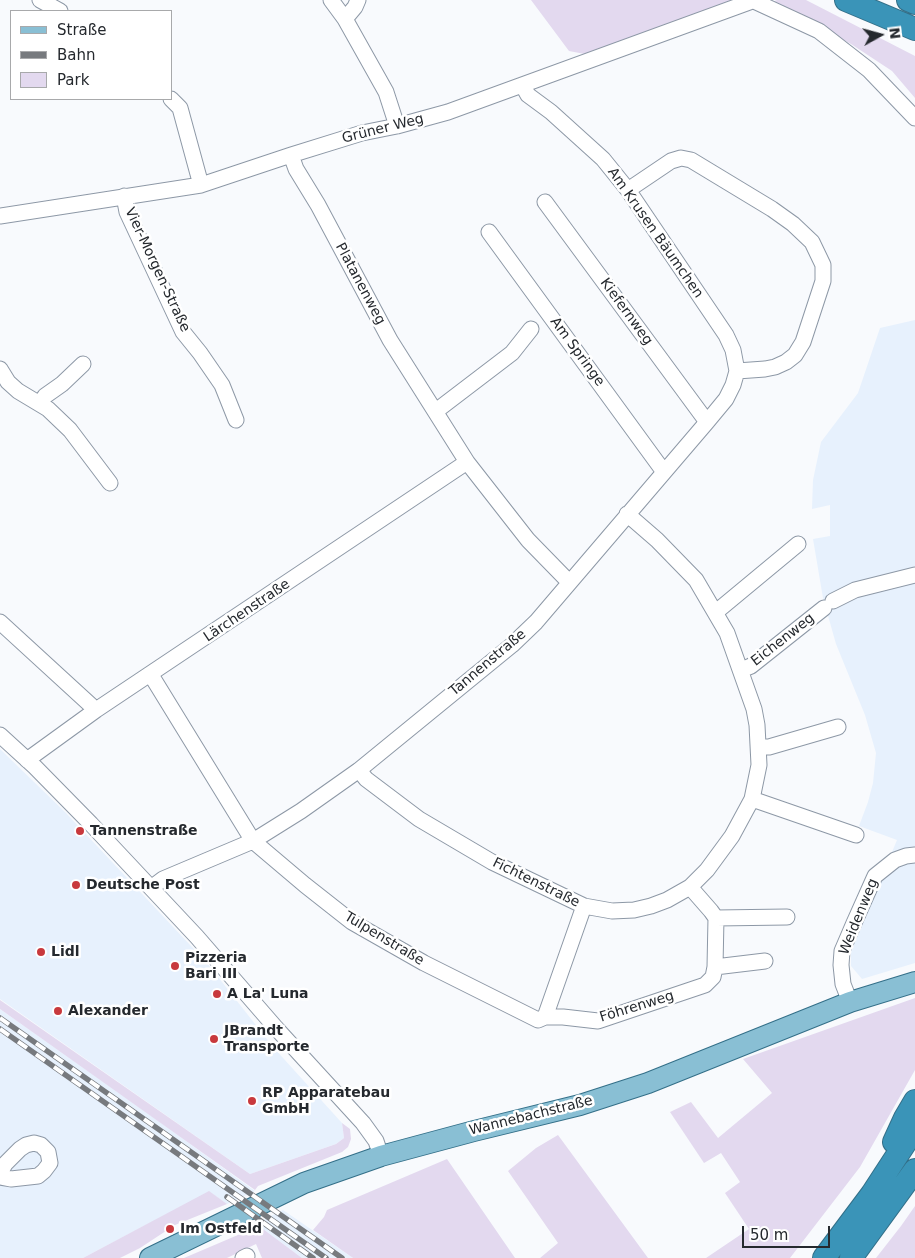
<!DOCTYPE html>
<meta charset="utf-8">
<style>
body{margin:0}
#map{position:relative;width:915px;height:1258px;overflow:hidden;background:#f8fafd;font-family:"DejaVu Sans",sans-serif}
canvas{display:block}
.legend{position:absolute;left:10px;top:10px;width:162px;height:90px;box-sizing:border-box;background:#fff;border:1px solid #a8a9ab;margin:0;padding:6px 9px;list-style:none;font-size:15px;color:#25292e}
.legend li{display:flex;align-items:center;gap:10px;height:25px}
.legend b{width:25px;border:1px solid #a8a9ab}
.north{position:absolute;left:855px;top:10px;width:50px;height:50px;-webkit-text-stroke:4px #fff;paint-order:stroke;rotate:83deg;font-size:14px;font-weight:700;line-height:20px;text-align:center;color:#25292e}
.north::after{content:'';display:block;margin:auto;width:18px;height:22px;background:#25292e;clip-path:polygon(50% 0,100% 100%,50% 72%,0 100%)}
.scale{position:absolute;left:742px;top:1226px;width:88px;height:22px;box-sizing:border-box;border:2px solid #25292e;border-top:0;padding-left:6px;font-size:15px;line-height:18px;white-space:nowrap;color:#25292e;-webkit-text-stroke:4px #fff;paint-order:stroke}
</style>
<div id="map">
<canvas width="915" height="1258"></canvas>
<ul class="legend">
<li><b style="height:6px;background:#89bfd4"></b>Straße</li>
<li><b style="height:6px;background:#777a7e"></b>Bahn</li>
<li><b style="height:14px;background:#e3d9ef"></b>Park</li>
</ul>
<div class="north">N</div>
<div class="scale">50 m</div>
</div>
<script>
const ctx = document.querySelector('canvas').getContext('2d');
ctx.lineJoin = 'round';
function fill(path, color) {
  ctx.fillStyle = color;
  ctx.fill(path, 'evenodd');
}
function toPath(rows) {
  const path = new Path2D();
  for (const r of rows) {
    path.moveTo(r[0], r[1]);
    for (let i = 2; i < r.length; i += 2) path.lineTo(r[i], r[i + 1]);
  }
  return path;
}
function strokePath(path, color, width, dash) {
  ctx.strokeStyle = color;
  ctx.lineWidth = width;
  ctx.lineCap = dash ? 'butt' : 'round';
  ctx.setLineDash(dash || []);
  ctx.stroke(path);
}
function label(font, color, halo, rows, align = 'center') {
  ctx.font = font + ' "DejaVu Sans",sans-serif';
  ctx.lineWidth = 5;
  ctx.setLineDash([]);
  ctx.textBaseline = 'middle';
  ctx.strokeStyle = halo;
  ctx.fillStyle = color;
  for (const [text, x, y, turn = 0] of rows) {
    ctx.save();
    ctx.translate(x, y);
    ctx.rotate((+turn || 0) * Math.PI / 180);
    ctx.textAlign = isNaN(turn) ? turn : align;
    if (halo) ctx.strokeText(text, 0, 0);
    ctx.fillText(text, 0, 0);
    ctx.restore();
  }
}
fill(toPath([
 [915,320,915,963,862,979,851,966,851,950,897,840,859,826,868,802,873,783,876,753,865,715,836,644,823,598,813,539,830,536,830,505,812,509,813,480,821,442,858,393,880,328],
 [0,749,66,813,207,963,274,1048,342,1123,344,1138,336,1144,250,1174,0,999],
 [0,1009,157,1120,255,1191,227,1204,209,1192,83,1258,0,1258],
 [283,1210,353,1258,302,1258,259,1226,263,1220]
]), '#e7f1fd');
fill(toPath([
 [531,0,743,0,590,55,569,51],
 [777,0,806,0,915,56,915,98,892,71,851,44,772,2],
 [915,998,915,1070,860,1167,790,1258,706,1258,749,1229,725,1193,740,1182,721,1153,704,1163,670,1112,691,1102,718,1138,772,1093,743,1059],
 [0,1000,250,1174,336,1144,344,1138,342,1123,350,1129,351,1139,348,1147,342,1152,258,1186,255,1190,0,1009],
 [558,1135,648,1258,540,1258,558,1243,508,1171,536,1148],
 [447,1159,515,1258,353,1258,313,1230,324,1217,327,1210],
 [209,1191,227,1204,175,1225,140,1248,120,1258,83,1258],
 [915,1206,915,1258,876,1258,901,1226],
 [259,1226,302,1258,262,1258,256,1244,227,1258,184,1258]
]), '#e3d9ef');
const minor = toPath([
 [40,0,60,11],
 [331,0,345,19,386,92,397,126],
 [754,1,819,31,869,70,915,118],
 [345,19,355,7,358,0],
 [171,99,180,108,201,185],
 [291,155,296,169,318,205,390,340,467,462,528,540,569,582],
 [628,190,671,161,681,158,691,160,772,209,793,224,812,242,823,265,823,281,803,342,795,355,786,362,775,367,765,369,737,371],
 [124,196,127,212,183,332,200,353,222,385,236,420],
 [545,202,707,422],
 [0,216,201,185,291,155,362,133,397,126,448,112,755,0],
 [489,232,664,472],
 [0,369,8,382,18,391,48,409,70,430,110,483],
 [40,403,45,396,62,384,83,364],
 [436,411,512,353,531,329],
 [833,601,855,590,915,575],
 [716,612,798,544],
 [0,622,96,710],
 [741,670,751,666,824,608],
 [151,675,253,841,305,885,352,922,424,963,538,1020,545,1017,584,906],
 [0,735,35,767,91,824,197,937,276,1028,363,1123,376,1141,381,1156],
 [759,747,769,747,838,727],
 [27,760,96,710,467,462],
 [359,770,366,779,419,819,492,862,584,906,612,911,634,910,651,906,667,900,690,887,707,870,732,836,752,799,759,765,757,725,754,709,727,633,696,580,657,540,627,514],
 [752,799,856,835],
 [151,888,163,879,253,841,301,811,359,770,512,645,536,622,707,422,726,399,733,385,737,371,733,350,726,335,628,190,603,159,551,112,528,95,523,86],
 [716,918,787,917],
 [715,967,765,961],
 [850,1002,843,984,841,965,842,951,854,923,875,876,895,860,906,856,915,855],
 [545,1017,563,1017,598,1021,705,985,713,977,715,967,716,918,711,911,690,887],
 [0,1173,5,1164,20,1149,26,1145,34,1143,41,1145,48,1152,50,1163,44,1171,38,1176,11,1179,0,1177],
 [243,1258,247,1256]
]);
const major = toPath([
 [150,1258,304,1183,381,1156,474,1131,580,1105,648,1083,850,1002,915,982]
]);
const highway = toPath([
 [846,0,915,29],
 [908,0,915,3],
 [894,1142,905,1118,915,1101],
 [824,1258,872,1194,915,1128],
 [851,1258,915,1170]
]);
strokePath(minor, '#8d98a6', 17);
strokePath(major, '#336f88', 22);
strokePath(highway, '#336f88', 24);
strokePath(minor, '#fff', 15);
strokePath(major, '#89bfd4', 20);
strokePath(highway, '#3a94b8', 22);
const rail = toPath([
 [0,1018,342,1258],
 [0,1029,326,1258],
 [227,1197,313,1258]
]);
strokePath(rail, '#777a7e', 5.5);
strokePath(rail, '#fff', 4, [11]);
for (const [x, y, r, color] of [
 [80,831,5,"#c8393d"],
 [76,885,5,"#c8393d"],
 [41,952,5,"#c8393d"],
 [175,966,5,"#c8393d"],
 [217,994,5,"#c8393d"],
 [58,1011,5,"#c8393d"],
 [214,1039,5,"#c8393d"],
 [252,1101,5,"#c8393d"],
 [170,1229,5,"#c8393d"]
]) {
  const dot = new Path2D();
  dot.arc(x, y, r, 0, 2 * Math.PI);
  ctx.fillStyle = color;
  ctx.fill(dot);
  strokePath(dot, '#fff', 2);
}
label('14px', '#25292e', '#fff', [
 ["Grüner Weg",383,129,-14],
 ["Am Krusen Bäumchen",655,233,55],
 ["Vier-Morgen-Straße",157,270,65],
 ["Platanenweg",360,284,62],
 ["Kiefernweg",626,312,54],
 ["Am Springe",577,352,54],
 ["Lärchenstraße",247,611,-34],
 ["Eichenweg",783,640,-38],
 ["Tannenstraße",488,663,-40],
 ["Fichtenstraße",536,883,26],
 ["Weidenweg",859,917,-68],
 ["Tulpenstraße",384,939,31],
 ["Föhrenweg",637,1007,-17],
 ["Wannebachstraße",531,1116,-14]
]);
label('bold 14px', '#25292e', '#fff', [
 ["Tannenstraße",90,831],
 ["Deutsche Post",86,885],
 ["Lidl",51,952],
 ["Pizzeria",185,958],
 ["Bari III",185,974],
 ["A La' Luna",227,994],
 ["Alexander",68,1011],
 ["JBrandt",224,1031],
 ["Transporte",224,1047],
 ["RP Apparatebau",262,1093],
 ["GmbH",262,1109],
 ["Im Ostfeld",180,1229]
], 'left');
</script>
